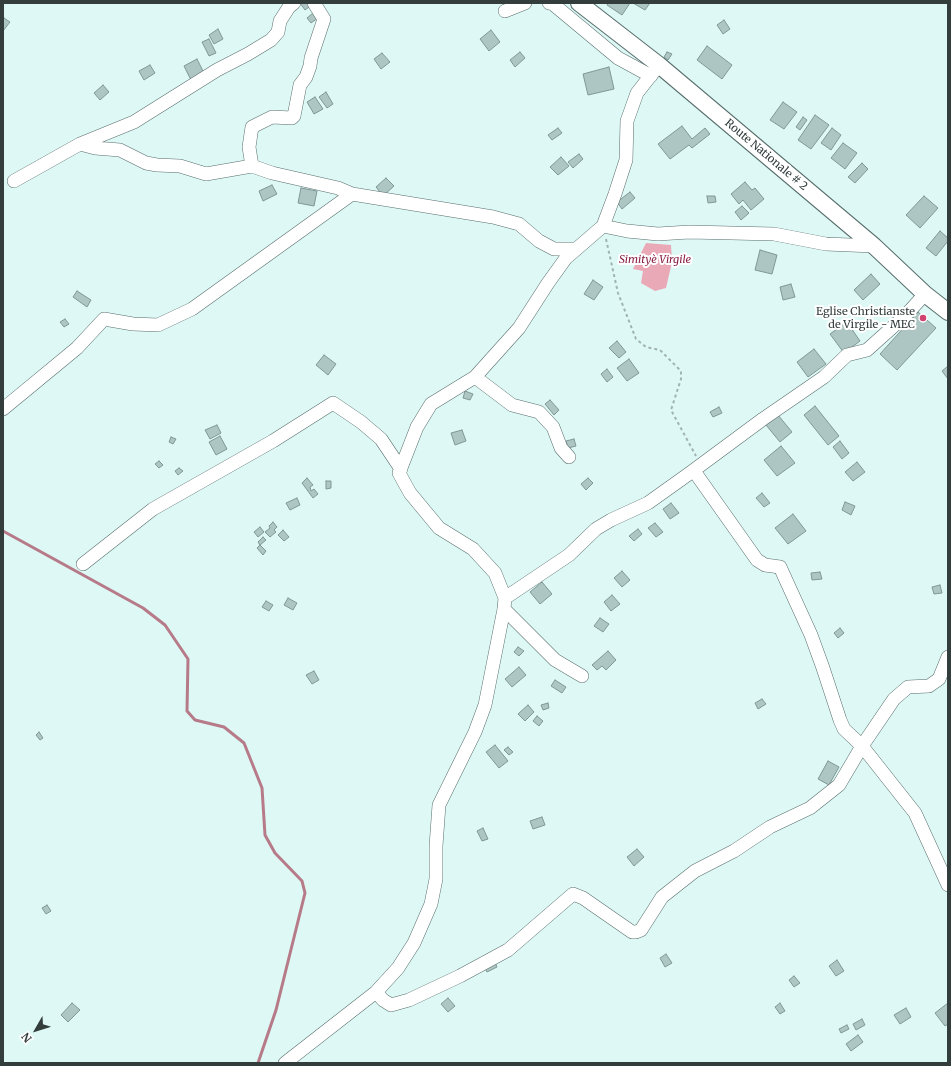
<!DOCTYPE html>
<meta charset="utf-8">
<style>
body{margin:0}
#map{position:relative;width:951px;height:1066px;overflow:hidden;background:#def8f5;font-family:Merriweather,serif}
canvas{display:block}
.frame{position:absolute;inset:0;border:4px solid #323d3c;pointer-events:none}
.north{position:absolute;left:16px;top:1010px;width:40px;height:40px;-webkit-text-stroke:3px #fff;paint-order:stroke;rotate:231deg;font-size:11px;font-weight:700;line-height:16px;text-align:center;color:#323d3c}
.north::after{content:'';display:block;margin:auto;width:14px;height:18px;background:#323d3c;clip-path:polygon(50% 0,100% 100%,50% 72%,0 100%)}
</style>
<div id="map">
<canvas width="951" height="1066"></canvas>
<div class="frame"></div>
<div class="north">N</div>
</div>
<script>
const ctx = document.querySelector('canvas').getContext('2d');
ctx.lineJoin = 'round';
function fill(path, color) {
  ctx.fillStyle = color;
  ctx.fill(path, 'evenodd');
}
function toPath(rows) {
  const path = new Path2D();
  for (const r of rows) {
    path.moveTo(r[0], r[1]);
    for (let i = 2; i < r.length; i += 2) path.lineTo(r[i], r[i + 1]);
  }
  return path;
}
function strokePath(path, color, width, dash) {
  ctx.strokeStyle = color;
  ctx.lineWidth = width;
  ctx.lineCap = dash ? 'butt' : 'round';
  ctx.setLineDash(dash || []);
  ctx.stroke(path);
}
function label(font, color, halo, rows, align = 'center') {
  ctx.font = font + ' Merriweather,serif';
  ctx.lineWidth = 4;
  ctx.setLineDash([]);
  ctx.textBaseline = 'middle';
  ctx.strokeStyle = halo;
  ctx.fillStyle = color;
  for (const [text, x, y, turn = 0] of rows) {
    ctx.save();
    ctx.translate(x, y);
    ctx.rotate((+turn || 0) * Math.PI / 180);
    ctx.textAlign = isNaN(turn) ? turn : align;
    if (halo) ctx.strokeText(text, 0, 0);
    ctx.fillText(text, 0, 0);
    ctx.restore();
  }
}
fill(toPath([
 [646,243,671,245,672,262,666,288,655,291,641,283,643,271,633,269]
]), '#eaa9b7');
strokePath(toPath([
 [3,531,143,608,165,625,188,659,187,711,195,720,224,727,244,743,262,788,265,835,275,853,302,881,305,893,276,1010,258,1063]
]), '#b67a88', 3);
const building = toPath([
 [300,3,312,3,313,4,305,10,300,3],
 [608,3,630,3,622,15,607,5,608,3],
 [633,3,650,3,645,10,633,3],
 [313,13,318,18,311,23,307,18,313,13],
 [4,18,10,22,3,31,3,20,4,18],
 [724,20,730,29,723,34,717,25,724,20],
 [218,29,223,39,214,44,209,35,218,29],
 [491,30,500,42,489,51,480,39,491,30],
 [209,39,216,53,209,56,202,42,209,39],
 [707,46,732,65,722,79,697,60,707,46],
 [520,52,525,58,515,67,510,60,520,52],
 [667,52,672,54,668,60,664,57,667,52],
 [382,53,390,62,381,69,374,59,382,53],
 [197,59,204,73,191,80,184,66,197,59],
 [150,65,155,73,144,80,139,71,150,65],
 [609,67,614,89,588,95,583,74,609,67],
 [103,85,109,92,100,100,94,93,103,85],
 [326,92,333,104,327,108,319,97,326,92],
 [315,97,323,109,314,114,307,102,315,97],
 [783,102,797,112,784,129,770,120,783,102],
 [815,115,829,125,811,149,798,140,815,115],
 [803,117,807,120,800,130,796,127,803,117],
 [682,126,692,139,705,128,710,134,692,148,689,145,670,159,658,144,682,126],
 [558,128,562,133,552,140,548,135,558,128],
 [832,128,841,135,831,150,821,143,832,128],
 [843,143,857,153,845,169,831,158,843,143],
 [579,154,583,159,573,168,568,162,579,154],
 [561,157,569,166,558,175,550,167,561,157],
 [862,163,868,169,855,183,848,177,862,163],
 [386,178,394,186,383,196,376,187,386,178],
 [745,182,752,190,755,188,764,199,751,210,743,200,739,204,731,194,745,182],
 [272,185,277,194,263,201,259,191,272,185],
 [301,188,317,191,314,206,298,203,301,188],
 [630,192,635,198,622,209,617,202,630,192],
 [707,196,715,196,716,202,708,203,707,196],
 [924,196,938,208,920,228,906,215,924,196],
 [742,206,749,213,741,220,735,212,742,206],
 [940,231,948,238,948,241,936,256,926,248,940,231],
 [760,250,777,255,772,274,755,270,760,250],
 [871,274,880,284,863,300,854,290,871,274],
 [593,280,603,287,594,300,584,294,593,280],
 [791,284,795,297,783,300,780,287,791,284],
 [77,291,91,300,87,307,73,297,77,291],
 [918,312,936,328,897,370,880,354,918,312],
 [65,319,69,324,64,327,60,322,65,319],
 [847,322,860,341,844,353,830,334,847,322],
 [617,341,626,352,619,358,609,348,617,341],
 [814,349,826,364,808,377,797,362,814,349],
 [324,355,336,364,328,375,316,365,324,355],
 [629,359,639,373,627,381,617,368,629,359],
 [948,366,948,379,942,371,948,366],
 [607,369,613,377,607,382,601,374,607,369],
 [465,391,473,394,470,400,463,398,465,391],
 [550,400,559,410,554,415,545,404,550,400],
 [815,406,839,436,828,445,804,415,815,406],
 [719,407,722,413,713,417,710,412,719,407],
 [778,415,792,432,780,442,766,425,778,415],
 [217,425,221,433,210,439,205,430,217,425],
 [462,430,466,441,455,445,451,433,462,430],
 [220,436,227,449,216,455,209,442,220,436],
 [171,437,176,439,173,444,169,442,171,437],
 [574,439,576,446,568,448,566,441,574,439],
 [840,441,849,453,842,459,833,447,840,441],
 [781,446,795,463,777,476,764,460,781,446],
 [159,461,163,465,159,468,155,464,159,461],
 [857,462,865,472,853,481,845,472,857,462],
 [179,468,183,471,178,475,175,471,179,468],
 [307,478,313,485,310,487,311,491,314,489,318,494,313,498,302,483,307,478],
 [588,478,593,483,586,490,581,484,588,478],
 [326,481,331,481,331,488,326,489,326,481],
 [762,493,770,503,764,507,756,498,762,493],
 [297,498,300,505,290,510,286,503,297,498],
 [845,502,855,506,851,515,842,510,845,502],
 [671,503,679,513,670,519,663,509,671,503],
 [793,514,806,531,788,544,775,528,793,514],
 [273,522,277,527,274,530,276,532,270,537,265,532,270,528,269,526,273,522],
 [655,523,663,532,656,537,648,528,655,523],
 [260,527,264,532,258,537,254,532,260,527],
 [638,529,642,534,634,541,629,536,638,529],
 [283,530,289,537,284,541,278,535,283,530],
 [263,537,266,540,260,545,258,542,263,537],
 [260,545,266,551,263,555,257,548,260,545],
 [622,571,630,580,622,587,614,578,622,571],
 [820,572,822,579,812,580,811,573,820,572],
 [542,582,552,594,540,604,530,592,542,582],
 [940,585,942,593,934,594,932,587,940,585],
 [612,595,620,604,611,611,604,602,612,595],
 [288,598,297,603,293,610,284,605,288,598],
 [266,601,273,605,269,611,262,607,266,601],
 [600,618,609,624,603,632,594,626,600,618],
 [840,628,844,633,838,638,834,633,840,628],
 [518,647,524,651,519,656,514,652,518,647],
 [608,651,616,660,606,670,602,666,597,670,592,665,608,651],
 [519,667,526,675,512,687,505,679,519,667],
 [314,671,319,680,312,684,306,675,314,671],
 [555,680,566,687,562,693,551,686,555,680],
 [762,699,766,704,758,709,755,703,762,699],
 [548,703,549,708,543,710,541,705,548,703],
 [528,705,534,712,525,721,518,714,528,705],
 [537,716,543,721,539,726,533,721,537,716],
 [39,732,43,738,40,740,36,735,39,732],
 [495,745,508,761,499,768,486,752,495,745],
 [508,747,513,752,509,755,504,750,508,747],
 [828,761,839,767,829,785,818,779,828,761],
 [542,817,545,825,533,829,530,821,542,817],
 [483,828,488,839,482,841,477,831,483,828],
 [637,849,644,857,634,866,627,857,637,849],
 [47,905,51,911,46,914,42,908,47,905],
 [666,954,672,963,665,967,660,958,666,954],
 [494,960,497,967,487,972,484,966,494,960],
 [837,960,844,971,836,976,829,966,837,960],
 [794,976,800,983,794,987,789,980,794,976],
 [448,998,455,1006,448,1012,441,1004,448,998],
 [72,1003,80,1010,68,1022,61,1015,72,1003],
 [780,1003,785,1011,780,1014,775,1007,780,1003],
 [948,1003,948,1024,945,1026,935,1013,948,1003],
 [906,1008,911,1017,900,1024,894,1015,906,1008],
 [862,1019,865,1025,856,1030,853,1024,862,1019],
 [847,1025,849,1029,841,1033,839,1029,847,1025],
 [858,1035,863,1042,851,1051,846,1044,858,1035]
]);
fill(building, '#adc6c3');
strokePath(building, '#809895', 1);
const minor = toPath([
 [549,3,553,4,618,58,651,76],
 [505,11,525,3],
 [80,144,95,148,120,150,146,163,157,165,180,166,206,174,252,166,272,173,338,188,352,194,493,217,519,224,539,241,554,249,576,249],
 [252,166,249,147,252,127,272,117,292,118,294,116,300,85,306,77,310,66,311,58,324,19,314,3],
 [14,181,80,144,134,122,217,70,248,54,271,40,278,32,280,21,289,7,294,3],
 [603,226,627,231,658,234,689,232,774,234,826,244,874,246],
 [475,377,512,405,539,412,553,427,561,448,569,457],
 [3,409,77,348,104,319,133,324,158,325,192,309,352,194],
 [694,471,757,560,765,565,780,567,811,635,823,668,840,720,844,729,862,746,915,813,948,885],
 [83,564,153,509,273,441,333,403,361,422,381,439,401,469],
 [505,598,569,555,596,529,611,520,648,503,690,473,763,419,824,377,847,355,867,350,906,315,925,294],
 [504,609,555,660,582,676],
 [376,992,383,1000,391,1005,409,1000,460,976,508,950,573,894,583,898,632,932,636,932,641,930,662,897,695,871,734,851,770,827,810,808,839,785,862,746,894,699,908,687,929,686,939,679,948,657],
 [285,1063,376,992,398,968,414,943,431,904,436,879,436,846,439,805,475,732,485,705,504,609,505,598,495,573,473,549,439,528,410,493,399,473,417,427,431,404,475,377,519,328,548,283,566,258,603,226,615,194,626,160,627,121,637,93,659,65]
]);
const major = toPath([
 [579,3,659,65,874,246,925,294,948,312]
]);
strokePath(minor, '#586e6c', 14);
strokePath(major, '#586e6c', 18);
strokePath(toPath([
 [606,239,618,293,636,339,646,347,660,350,681,371,681,379,671,410,696,456]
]), '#9fb3b1', 2, [3, 3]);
strokePath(minor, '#fff', 13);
strokePath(major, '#fff', 16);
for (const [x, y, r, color] of [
 [923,318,4,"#d04270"]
]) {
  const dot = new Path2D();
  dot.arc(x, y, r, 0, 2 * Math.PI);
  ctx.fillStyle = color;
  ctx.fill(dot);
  strokePath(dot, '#fff', 1.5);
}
label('11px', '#323d3c', '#fff', [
 ["Route Nationale # 2",766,155,40]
]);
label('italic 11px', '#891f44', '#fff', [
 ["Simityè Virgile",655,260]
]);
label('11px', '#323d3c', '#fff', [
 ["Eglise Christianste",915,312],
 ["de Virgile - MEC",915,325]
], 'right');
</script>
